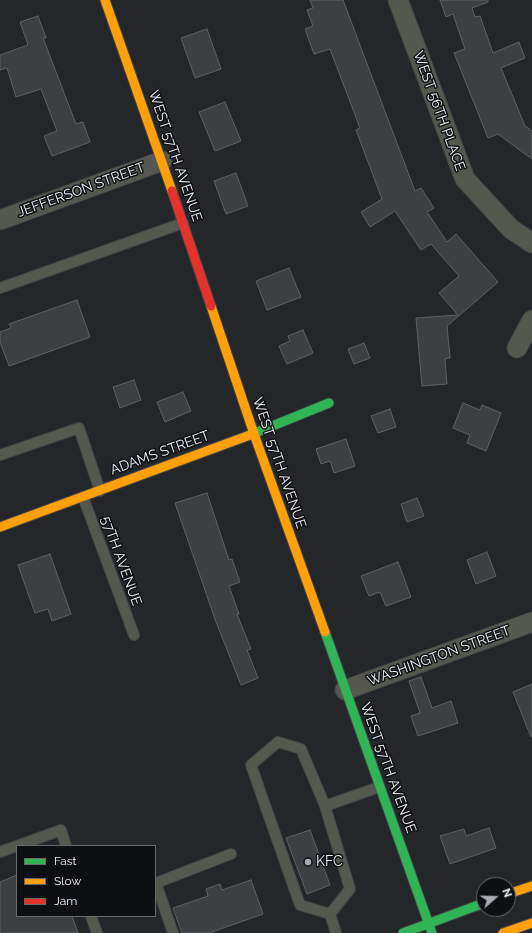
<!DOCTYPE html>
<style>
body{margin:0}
#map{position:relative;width:532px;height:933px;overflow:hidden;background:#24272a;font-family:Raleway,sans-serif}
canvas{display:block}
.legend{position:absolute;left:16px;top:845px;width:140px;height:72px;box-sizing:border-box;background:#0d0f12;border:1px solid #686b6e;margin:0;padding:5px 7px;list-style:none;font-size:12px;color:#f1f4f9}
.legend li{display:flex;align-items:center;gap:8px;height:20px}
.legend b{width:20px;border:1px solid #686b6e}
.north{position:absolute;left:476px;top:877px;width:40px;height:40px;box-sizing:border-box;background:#0d0f12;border:1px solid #686b6e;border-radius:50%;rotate:70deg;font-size:11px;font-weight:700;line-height:16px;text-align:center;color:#f1f4f9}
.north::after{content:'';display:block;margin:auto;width:14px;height:18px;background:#a9acb1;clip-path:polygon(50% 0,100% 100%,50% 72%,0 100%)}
</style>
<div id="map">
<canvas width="532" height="933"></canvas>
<ul class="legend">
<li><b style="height:5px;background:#30b455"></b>Fast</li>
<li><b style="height:5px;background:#ff9f0a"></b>Slow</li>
<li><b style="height:5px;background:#e5322d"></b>Jam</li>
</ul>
<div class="north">N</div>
</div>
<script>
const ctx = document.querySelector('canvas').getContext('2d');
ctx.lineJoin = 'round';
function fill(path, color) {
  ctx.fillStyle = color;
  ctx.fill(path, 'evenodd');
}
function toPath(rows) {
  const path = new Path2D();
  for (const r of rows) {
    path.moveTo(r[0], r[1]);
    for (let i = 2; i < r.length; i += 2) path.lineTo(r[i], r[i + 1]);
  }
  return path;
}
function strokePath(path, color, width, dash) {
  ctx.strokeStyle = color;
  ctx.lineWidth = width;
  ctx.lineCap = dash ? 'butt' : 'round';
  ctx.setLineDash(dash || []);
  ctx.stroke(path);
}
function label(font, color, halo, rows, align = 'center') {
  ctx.font = font + ' Raleway,sans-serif';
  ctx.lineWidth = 3;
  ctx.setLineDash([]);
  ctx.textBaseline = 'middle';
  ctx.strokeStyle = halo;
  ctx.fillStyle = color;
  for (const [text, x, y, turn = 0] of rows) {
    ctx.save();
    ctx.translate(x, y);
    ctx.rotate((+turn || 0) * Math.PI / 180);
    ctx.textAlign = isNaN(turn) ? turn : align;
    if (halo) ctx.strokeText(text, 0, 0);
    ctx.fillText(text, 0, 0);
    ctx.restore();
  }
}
const building = toPath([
 [310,0,343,0,415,191,421,188,434,208,427,212,447,242,456,234,498,282,447,326,450,358,445,359,447,384,422,386,416,318,458,315,439,293,459,276,431,244,421,250,395,211,370,227,361,212,382,199,356,130,360,128,330,49,314,54,305,29,313,26,307,10,313,8,310,0],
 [440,0,488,0,488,2,472,8,475,17,480,16,493,53,519,42,525,58,501,68,525,126,532,131,532,159,498,134,488,138,454,53,465,49,453,14,446,17,440,0],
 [38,16,46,38,43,38,76,124,83,122,90,142,52,156,44,136,57,131,41,89,16,97,7,68,0,70,0,55,28,45,20,22,38,16],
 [207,29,221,69,195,78,181,38,207,29],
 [225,102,241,141,215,151,199,112,225,102],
 [236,173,248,206,226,214,214,181,236,173],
 [289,268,301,297,267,310,256,281,289,268],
 [77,300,90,337,9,366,0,342,0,332,11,328,9,324,77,300],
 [303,330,313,353,287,364,279,346,290,341,288,336,303,330],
 [364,343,370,358,354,364,348,349,364,343],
 [134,380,141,400,120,408,113,387,134,380],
 [183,392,191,411,165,422,157,402,183,392],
 [463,403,480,410,482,405,501,413,486,451,467,443,470,435,453,428,463,403],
 [390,409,396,427,378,433,371,416,390,409],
 [346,439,355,466,334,473,330,461,321,464,316,449,346,439],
 [207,493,229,560,232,559,240,582,229,586,239,614,237,614,251,649,247,650,258,678,241,685,216,622,175,503,207,493],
 [417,498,424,516,407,522,401,504,417,498],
 [487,552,496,576,476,584,467,560,487,552],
 [50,554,71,614,52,621,48,609,35,613,18,565,50,554],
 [398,562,411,597,386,606,380,592,369,596,361,576,398,562],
 [421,677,432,708,451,701,458,723,418,736,411,716,420,713,409,681,421,677],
 [532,684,532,737,531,737,513,692,532,684],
 [489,828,496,848,450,864,440,836,464,829,466,836,489,828],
 [310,830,330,885,307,894,286,838,310,830],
 [17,875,17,916,72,916,78,933,0,933,0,882,17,875],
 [251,880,263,914,209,933,182,933,173,908,208,896,206,889,220,884,222,890,251,880]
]);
fill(building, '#3d4042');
strokePath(building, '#5f6265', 1);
const lane = toPath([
 [0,288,183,223],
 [0,455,79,428,100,491],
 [83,497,134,635],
 [278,742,301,749,325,806,350,889,330,914,300,905,251,765,278,742],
 [325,806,379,787],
 [0,852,61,830,66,846],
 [330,914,336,933],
 [91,916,97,933],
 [173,933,156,883,231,854]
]);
const street = toPath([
 [398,0,465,179,511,229,532,243],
 [0,220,162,161],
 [517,348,532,320],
 [345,690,532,622]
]);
const fast = toPath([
 [250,435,329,403],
 [325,632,432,933],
 [403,933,484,903]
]);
const slow = toPath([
 [105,0,172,191],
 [211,306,254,434,325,632],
 [0,527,250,435],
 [508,894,532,886],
 [503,933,532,923]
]);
const jam = toPath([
 [172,191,211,306]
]);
strokePath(lane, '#424446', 12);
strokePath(street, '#424446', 21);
strokePath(fast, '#424446', 11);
strokePath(slow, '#424446', 11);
strokePath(jam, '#424446', 11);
strokePath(lane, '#55584f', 10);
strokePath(street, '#55584f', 19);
strokePath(fast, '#30b455', 9);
strokePath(slow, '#ff9f0a', 9);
strokePath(jam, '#e5322d', 9);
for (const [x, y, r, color] of [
 [308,862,4,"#a9acb1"]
]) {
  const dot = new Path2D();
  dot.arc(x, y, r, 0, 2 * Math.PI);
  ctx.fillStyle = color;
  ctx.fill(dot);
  strokePath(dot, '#0d0f12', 1.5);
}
label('14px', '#f1f4f9', '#0d0f12', [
 ["WEST 56TH PLACE",439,111,70],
 ["WEST 57TH AVENUE",175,156,71],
 ["JEFFERSON STREET",81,190,-20],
 ["ADAMS STREET",160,453,-20],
 ["WEST 57TH AVENUE",279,463,71],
 ["57TH AVENUE",121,561,70],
 ["WASHINGTON STREET",439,656,-20],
 ["WEST 57TH AVENUE",388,768,70]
]);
label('14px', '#f1f4f9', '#0d0f12', [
 ["KFC",316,862]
], 'left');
</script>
